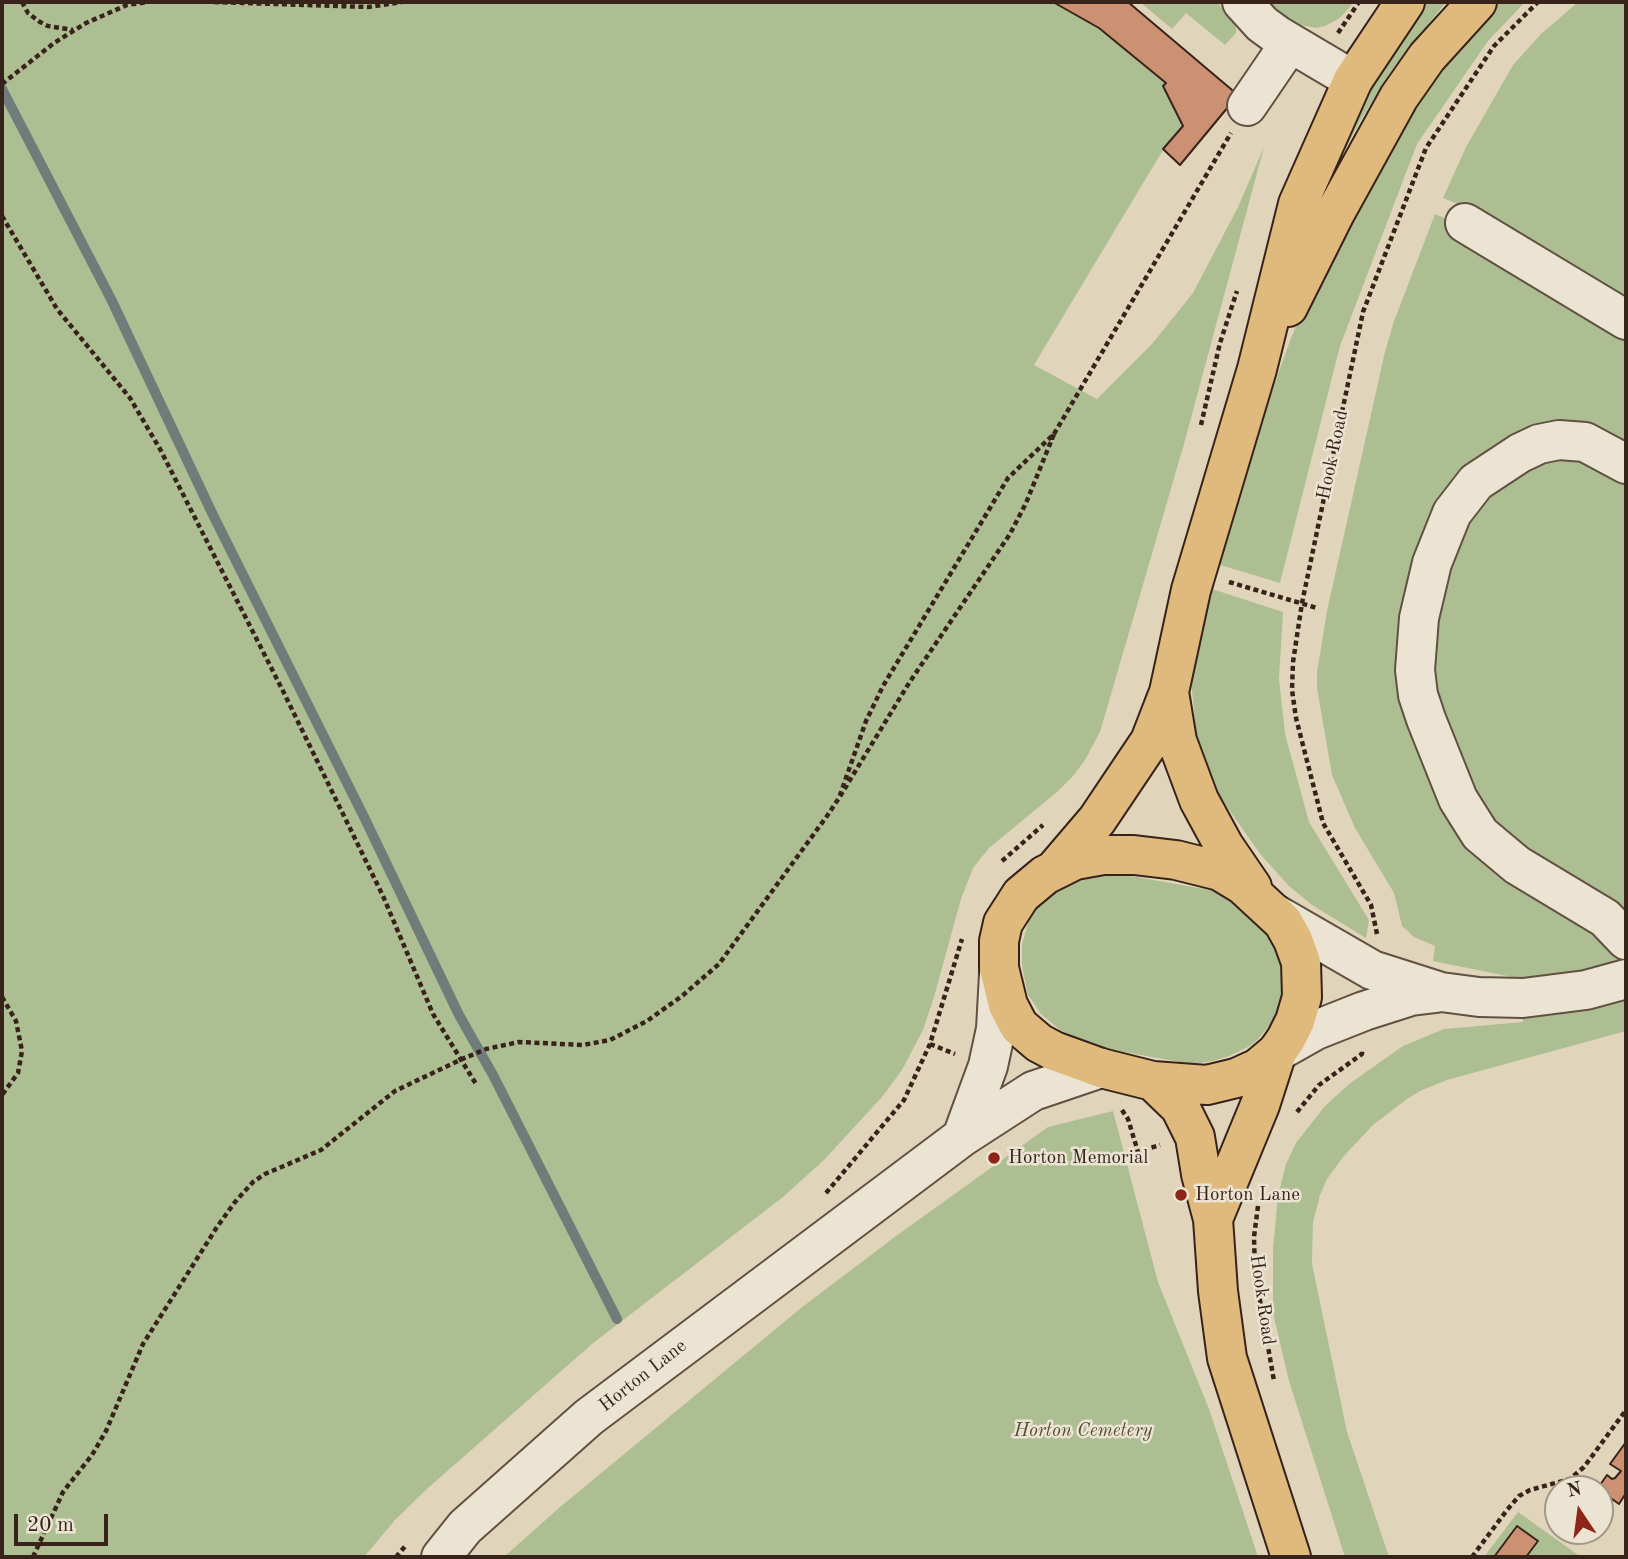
<!DOCTYPE html>
<style>
body{margin:0}
#map{position:relative;width:1628px;height:1559px;overflow:hidden;background:#e0d5ba;font-family:"Old Standard TT",serif}
canvas{display:block}
.frame{position:absolute;inset:0;border:4px solid #38231a;pointer-events:none}
.north{position:absolute;left:1544px;top:1475px;width:70px;height:70px;box-sizing:border-box;background:#ebe4d2;border:2px solid #a39788;border-radius:50%;rotate:347deg;font-size:19px;font-weight:700;line-height:28px;text-align:center;color:#38231a}
.north::after{content:'';display:block;margin:auto;width:24px;height:32px;background:#8f2418;clip-path:polygon(50% 0,100% 100%,50% 72%,0 100%)}
.scale{position:absolute;left:14px;top:1514px;width:94px;height:32px;box-sizing:border-box;border:4px solid #38231a;border-top:0;padding-left:9px;font-size:21px;line-height:24px;white-space:nowrap;color:#38231a;-webkit-text-stroke:5px #ebe4d2;paint-order:stroke}
</style>
<div id="map">
<canvas width="1628" height="1559"></canvas>
<div class="frame"></div>
<div class="north">N</div>
<div class="scale">20 m</div>
</div>
<script>
const ctx = document.querySelector('canvas').getContext('2d');
ctx.lineJoin = 'round';
function fill(path, color) {
  ctx.fillStyle = color;
  ctx.fill(path, 'evenodd');
}
function toPath(rows) {
  const path = new Path2D();
  for (const r of rows) {
    path.moveTo(r[0], r[1]);
    for (let i = 2; i < r.length; i += 2) path.lineTo(r[i], r[i + 1]);
  }
  return path;
}
function strokePath(path, color, width, dash) {
  ctx.strokeStyle = color;
  ctx.lineWidth = width;
  ctx.lineCap = dash ? 'butt' : 'round';
  ctx.setLineDash(dash || []);
  ctx.stroke(path);
}
function label(font, color, halo, rows, align = 'center') {
  ctx.font = font + ' "Old Standard TT",serif';
  ctx.lineWidth = 5;
  ctx.setLineDash([]);
  ctx.textBaseline = 'middle';
  ctx.strokeStyle = halo;
  ctx.fillStyle = color;
  for (const [text, x, y, turn = 0] of rows) {
    ctx.save();
    ctx.translate(x, y);
    ctx.rotate((+turn || 0) * Math.PI / 180);
    ctx.textAlign = isNaN(turn) ? turn : align;
    if (halo) ctx.strokeText(text, 0, 0);
    ctx.fillText(text, 0, 0);
    ctx.restore();
  }
}
fill(toPath([
 [2,2,1053,2,1099,28,1166,83,1163,87,1183,126,1163,150,1034,365,1097,399,1152,344,1193,293,1238,207,1264,147,1184,444,1100,732,1085,760,1074,775,1057,792,989,848,973,868,961,899,934,997,923,1030,902,1070,882,1097,824,1160,783,1197,592,1344,428,1488,395,1520,364,1557,2,1557],
 [1140,2,1217,2,1236,25,1236,33,1225,45,1186,13,1172,29],
 [1268,2,1354,2,1340,18,1325,26,1316,28,1296,24,1286,19],
 [1424,2,1446,2,1391,71,1360,121,1331,177,1318,210,1324,174,1353,117,1404,29],
 [1494,2,1525,2,1488,41,1417,144,1340,346,1280,583,1217,564,1234,497,1291,338,1334,242,1415,95],
 [1578,2,1626,2,1626,1031,1447,1080,1420,1091,1407,1099,1373,1125,1343,1157,1327,1179,1320,1195,1313,1222,1312,1264,1347,1432,1389,1557,1345,1557,1289,1381,1273,1313,1273,1249,1278,1196,1286,1164,1296,1143,1324,1107,1349,1084,1403,1046,1444,1029,1523,1022,1522,979,1433,961,1435,946,1414,937,1402,926,1394,893,1355,828,1332,775,1317,688,1317,672,1327,611,1384,356,1393,324,1435,214,1451,221,1460,205,1443,198,1466,147,1513,65,1541,34],
 [1209,588,1283,612,1279,679,1285,734,1309,822,1369,920,1366,938,1312,905,1289,886,1261,855,1215,790,1197,741,1191,681],
 [1108,872,1216,891,1233,897,1256,911,1284,954,1283,1002,1274,1020,1258,1039,1250,1046,1229,1056,1213,1061,1192,1064,1107,1049,1084,1042,1060,1030,1041,1014,1028,995,1022,966,1022,944,1029,920,1041,901,1062,885,1073,880],
 [1113,1111,1158,1282,1209,1409,1258,1557,504,1557,560,1507,801,1308,896,1236,1048,1127],
 [1518,1512,1581,1557,1484,1557]
]), '#aebe93');
strokePath(toPath([
 [2,89,111,299,213,515,366,821,459,1015,493,1075,617,1319]
]), '#717b79', 10);
const building = toPath([
 [1053,2,1128,2,1238,95,1180,165,1163,149,1183,126,1163,86,1166,83,1099,28,1053,2],
 [1626,1442,1626,1493,1619,1504,1602,1492,1605,1489,1600,1485,1607,1475,1612,1479,1615,1478,1621,1471,1610,1464,1626,1442],
 [1517,1526,1538,1541,1526,1557,1494,1557,1517,1526]
]);
fill(building, '#cb9172');
strokePath(building, '#38231a', 2);
const minor = toPath([
 [1242,2,1262,24,1277,35,1353,80],
 [1247,106,1290,43],
 [1465,223,1626,320],
 [1626,464,1585,442,1559,440,1539,444,1520,453,1476,482,1452,513,1432,563,1419,618,1415,670,1418,695,1426,719,1458,799,1480,834,1517,865,1605,918,1626,940],
 [1275,914,1372,970,1441,992,1479,997,1523,998,1586,990,1626,979],
 [1277,1052,1316,1030,1364,1011,1411,996,1436,993],
 [962,1137,988,1066,996,1029,999,974],
 [441,1557,465,1527,589,1417,962,1137,1033,1091,1101,1068]
]);
const major = toPath([
 [1288,307,1335,213,1399,97,1427,57,1477,2],
 [1169,692,1177,741,1199,800,1224,846,1252,887],
 [1103,855,1134,855,1176,860,1220,871,1243,885,1283,922,1293,940,1301,962,1302,997,1295,1021,1286,1039,1277,1052,1258,1068,1236,1078,1207,1085,1153,1081,1101,1068,1054,1051,1039,1043,1019,1026,1008,1005,999,968,999,941,1003,923,1021,895,1045,875,1075,860,1103,855],
 [1056,868,1097,820,1150,741,1169,692,1191,590,1257,369,1298,204,1353,80,1405,2],
 [1153,1081,1180,1107,1195,1137,1201,1174,1213,1219,1218,1291,1227,1358,1291,1557],
 [1213,1219,1260,1105,1277,1052]
]);
strokePath(minor, '#625042', 42);
strokePath(major, '#38231a', 42);
strokePath(toPath([
 [22,2,28,13,40,22,48,26,73,30],
 [214,2,368,7,402,2],
 [1338,33,1359,2],
 [2,84,54,43,86,23,127,5,148,2],
 [2,216,57,309,130,398,160,449,283,691,383,896,433,1014,476,1084],
 [1201,425,1220,343,1237,291],
 [1054,434,1231,133],
 [1229,582,1317,608],
 [1002,861,1043,825],
 [1377,934,1371,905,1323,823,1296,718,1292,690,1293,662,1302,603,1363,312,1426,148,1494,46,1538,2],
 [2,997,16,1021,22,1051,18,1073,2,1095],
 [930,1044,955,1054],
 [1122,1110,1128,1119,1138,1152,1160,1145],
 [1297,1112,1319,1085,1362,1054,1362,1050],
 [826,1193,904,1100,930,1044,962,939],
 [1258,1206,1254,1237,1255,1272,1274,1381],
 [33,1557,63,1492,92,1455,106,1431,143,1344,217,1227,235,1202,253,1182,265,1174,321,1150,395,1091,460,1060,486,1049,519,1042,583,1045,610,1040,647,1021,682,996,719,964,827,816,839,798,909,683,1010,534,1026,503,1054,434,1008,478,883,686,866,721,839,798],
 [396,1557,407,1544],
 [1472,1557,1507,1510,1519,1496,1530,1490,1570,1479,1584,1467,1626,1410]
]), '#38231a', 4.5, [5, 3.5]);
strokePath(minor, '#ebe4d2', 38);
strokePath(major, '#e0ba7d', 38);
for (const [x, y, r, color] of [
 [994,1158,7,"#8f2418"],
 [1181,1195,7,"#8f2418"]
]) {
  const dot = new Path2D();
  dot.arc(x, y, r, 0, 2 * Math.PI);
  ctx.fillStyle = color;
  ctx.fill(dot);
  strokePath(dot, '#ebe4d2', 2.5);
}
label('19px', '#38231a', '#ebe4d2', [
 ["Hook Road",1333,455,-78],
 ["Hook Road",1262,1300,82],
 ["Horton Lane",643,1376,-38]
]);
label('19px', '#38231a', '#ebe4d2', [
 ["Horton Memorial",1008,1158],
 ["Horton Lane",1195,1195]
], 'left');
label('italic 19px', '#564a38', '#ebe4d2', [
 ["Horton Cemetery",1083,1431]
]);
</script>
